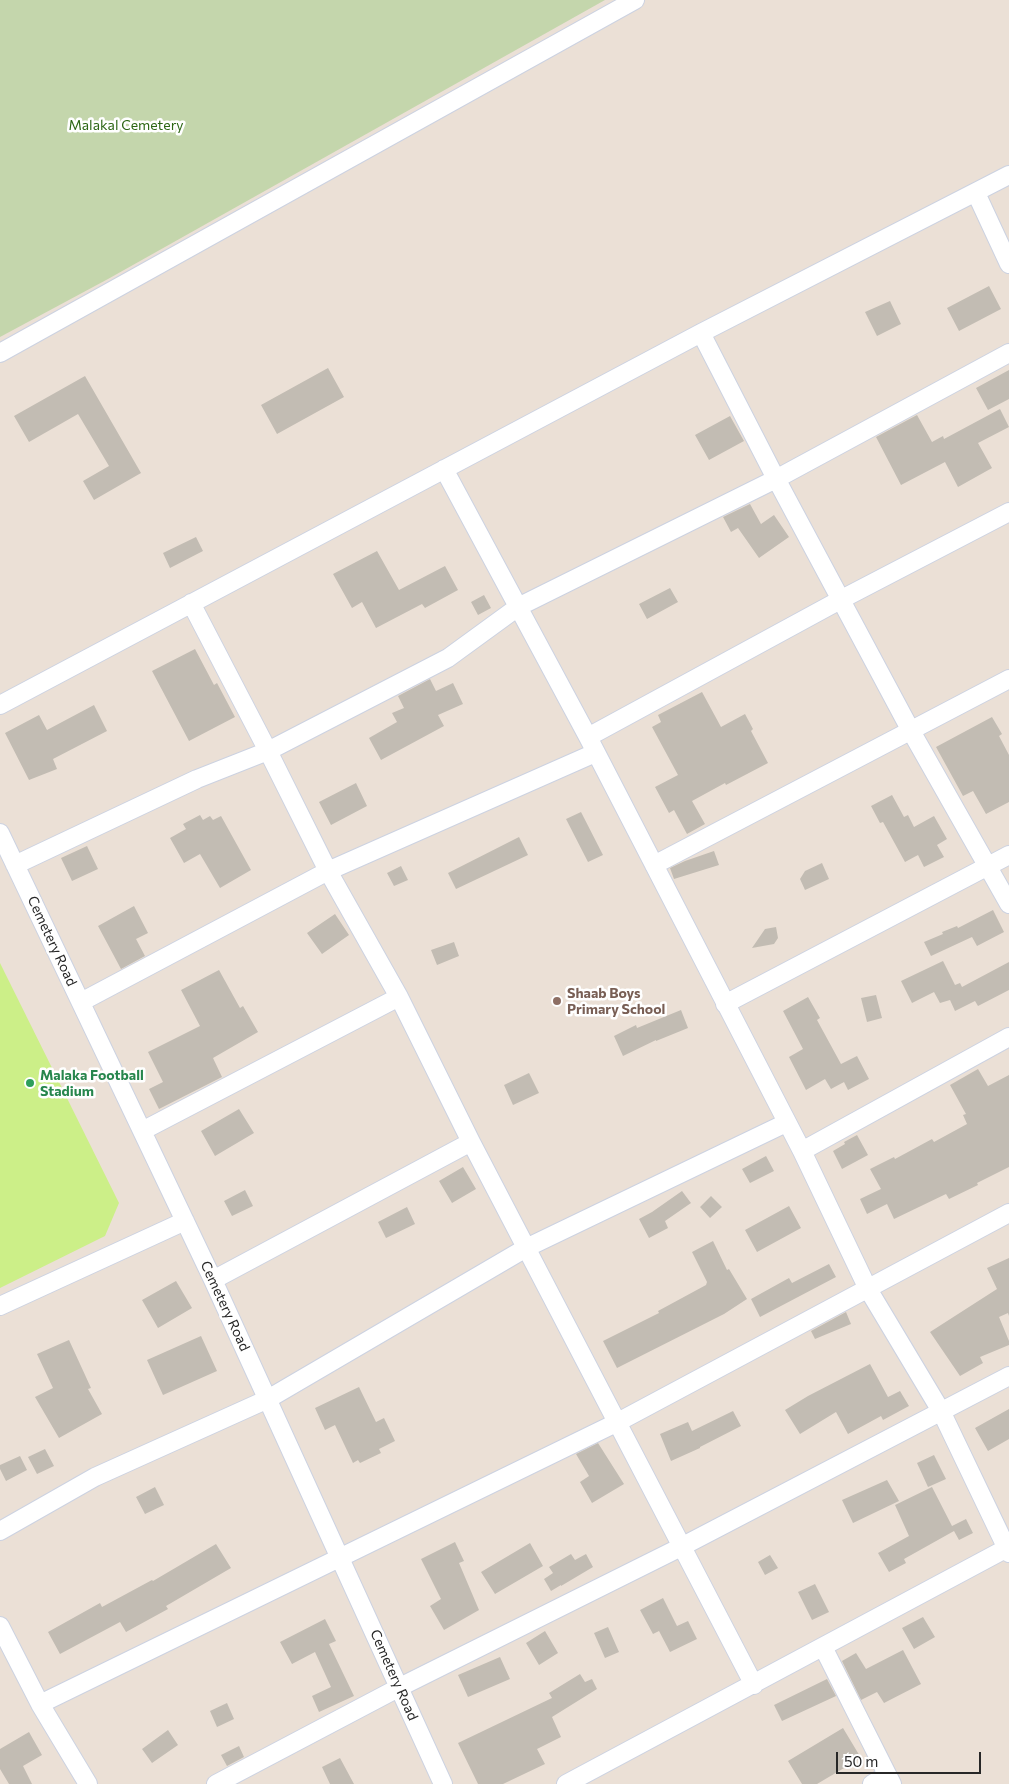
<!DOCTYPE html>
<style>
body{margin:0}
#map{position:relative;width:1009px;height:1784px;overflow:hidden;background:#ebe0d6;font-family:Commissioner,sans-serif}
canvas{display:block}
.scale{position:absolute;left:836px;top:1752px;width:145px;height:22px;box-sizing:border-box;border:2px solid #272727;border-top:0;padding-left:6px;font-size:15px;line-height:18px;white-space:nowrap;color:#272727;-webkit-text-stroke:4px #fff;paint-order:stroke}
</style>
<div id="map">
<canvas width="1009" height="1784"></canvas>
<div class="scale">50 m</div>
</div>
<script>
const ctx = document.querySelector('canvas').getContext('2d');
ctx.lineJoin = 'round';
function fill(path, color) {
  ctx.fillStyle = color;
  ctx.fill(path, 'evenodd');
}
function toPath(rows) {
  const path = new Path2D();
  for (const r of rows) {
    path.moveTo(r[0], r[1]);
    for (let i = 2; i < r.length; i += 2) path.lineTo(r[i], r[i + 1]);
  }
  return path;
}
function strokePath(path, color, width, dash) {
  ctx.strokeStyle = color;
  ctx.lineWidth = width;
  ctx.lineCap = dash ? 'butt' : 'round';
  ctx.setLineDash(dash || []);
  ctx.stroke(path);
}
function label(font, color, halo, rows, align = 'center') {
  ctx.font = font + ' Commissioner,sans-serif';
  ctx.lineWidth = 5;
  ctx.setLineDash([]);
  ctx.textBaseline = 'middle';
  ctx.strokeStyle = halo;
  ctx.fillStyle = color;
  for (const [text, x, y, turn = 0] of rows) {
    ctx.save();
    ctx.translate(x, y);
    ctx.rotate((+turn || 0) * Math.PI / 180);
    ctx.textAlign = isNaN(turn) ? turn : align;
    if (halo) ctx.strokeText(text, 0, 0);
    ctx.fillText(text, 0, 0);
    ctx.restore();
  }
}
fill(toPath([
 [0,0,605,0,108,279,0,337]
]), '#c4d6ac');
fill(toPath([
 [0,963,119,1203,105,1236,0,1288]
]), '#ccef88');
fill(toPath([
 [989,286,1001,309,959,331,947,308],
 [890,301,901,324,877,336,865,312],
 [328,368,344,397,277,434,261,405],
 [1009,370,1009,399,988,410,976,388],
 [85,376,141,473,94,500,83,481,109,466,78,414,29,442,14,416],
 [1000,409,1009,427,978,443,992,468,958,487,945,462,901,485,876,437,917,415,932,442,943,436,944,439],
 [730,416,744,441,709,460,695,435],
 [750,504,761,524,774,515,789,537,759,558,738,528,731,532,723,517],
 [196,537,203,551,170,568,163,553],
 [377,551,399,590,445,566,458,590,425,608,422,604,376,628,362,602,352,608,333,574],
 [670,588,678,602,647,619,639,604],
 [484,595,491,608,478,615,471,602],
 [195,649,214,685,217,683,235,717,189,741,152,671],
 [430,679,436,691,453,683,463,704,438,715,444,726,381,760,369,738,397,722,392,713,404,708,398,696],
 [702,692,721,727,745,714,753,729,751,731,768,763,726,785,725,783,692,801,705,824,687,834,674,810,669,813,655,787,678,775,652,727,661,722,658,715],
 [94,705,107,731,53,759,57,769,29,780,5,733,39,715,47,730],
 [992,717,1002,734,999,736,1009,755,1009,802,986,814,973,791,963,796,936,747],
 [356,783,367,806,331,825,319,802],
 [892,795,904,817,908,815,914,827,934,816,947,839,937,845,944,857,924,867,918,855,905,862,883,822,880,823,871,806],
 [581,812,603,855,588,862,566,819],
 [200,815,203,820,210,816,213,820,221,816,251,870,220,888,200,854,184,863,170,838,186,829,183,824],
 [519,837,528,855,456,889,448,873],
 [87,846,98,869,72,881,61,858],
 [714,851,719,865,674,879,670,868,685,861],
 [822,863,829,879,805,890,800,879,805,871],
 [401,866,408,880,394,886,387,873],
 [134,906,148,933,136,939,145,956,121,969,98,926],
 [993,910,1004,932,977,946,972,937,931,956,924,942,943,934,942,932,957,926,958,928],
 [335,914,349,935,322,954,307,933],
 [776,927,778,938,774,944,752,948,765,929],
 [454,942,459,956,437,965,431,950],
 [943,961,955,985,960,983,962,987,1009,962,1009,990,978,1006,975,1001,955,1011,950,1000,940,1003,934,992,912,1003,901,981],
 [219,970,240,1008,243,1006,258,1032,213,1058,222,1077,159,1109,149,1089,163,1082,148,1052,200,1026,181,990],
 [876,995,882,1018,867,1022,861,998],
 [808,997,820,1018,817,1020,841,1064,857,1056,869,1079,848,1090,844,1082,831,1089,825,1079,806,1090,789,1057,803,1049,783,1011],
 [681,1010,688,1028,656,1041,656,1040,623,1056,614,1036,636,1025,637,1028],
 [978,1069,988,1086,1009,1075,1009,1167,977,1183,978,1185,949,1199,946,1194,894,1219,887,1204,867,1214,860,1199,881,1189,870,1169,894,1157,895,1159,932,1139,934,1142,967,1124,963,1115,966,1114,950,1085],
 [529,1073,539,1093,513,1105,504,1085],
 [239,1109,254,1133,215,1156,201,1131],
 [857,1135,868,1155,842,1169,833,1151,845,1144,844,1142],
 [766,1156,774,1171,750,1183,742,1169],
 [463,1167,476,1189,452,1203,439,1181],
 [245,1190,253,1206,232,1216,224,1201],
 [682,1191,691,1203,665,1221,668,1228,649,1238,639,1219,652,1212],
 [711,1196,722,1207,710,1218,700,1207],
 [789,1206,801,1228,757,1252,745,1230],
 [407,1207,415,1224,386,1238,378,1222],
 [713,1241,727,1270,729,1269,747,1299,724,1314,617,1368,603,1341,659,1313,658,1311,706,1285,707,1282,692,1252],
 [1009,1258,1009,1316,1008,1313,999,1317,1009,1341,1009,1345,980,1357,983,1363,960,1376,930,1332,997,1289,987,1268],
 [829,1264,836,1277,760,1317,751,1299,789,1278,792,1283],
 [176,1281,192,1308,158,1328,142,1300],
 [846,1312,851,1324,815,1339,811,1331],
 [201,1336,217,1371,163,1395,147,1360],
 [69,1340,91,1388,88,1389,102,1414,59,1438,35,1397,53,1388,37,1354],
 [870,1364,888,1397,900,1391,909,1406,883,1420,881,1416,848,1434,836,1412,800,1434,785,1410,808,1396],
 [359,1387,376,1422,384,1418,395,1441,379,1449,381,1453,360,1463,358,1460,353,1463,335,1425,325,1430,315,1408],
 [1009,1409,1009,1439,988,1451,975,1428],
 [733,1411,741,1426,700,1447,700,1448,671,1461,660,1434,688,1422,692,1431],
 [598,1443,624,1484,592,1503,580,1482,589,1476,576,1454],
 [45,1449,54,1466,37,1474,28,1457],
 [934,1455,946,1479,928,1487,917,1463],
 [20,1456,27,1470,6,1481,0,1469,0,1465],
 [887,1480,899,1501,853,1523,842,1500],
 [155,1487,164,1505,145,1514,136,1497],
 [932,1487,952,1526,966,1519,973,1533,959,1540,954,1531,904,1559,906,1563,889,1572,878,1553,909,1536,895,1505],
 [455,1542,464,1561,459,1563,479,1610,444,1630,430,1606,441,1599,421,1559],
 [530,1543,543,1566,495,1594,481,1572],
 [216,1544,231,1568,166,1606,168,1609,126,1632,120,1622,60,1654,48,1632,100,1603,102,1607,152,1580,153,1581],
 [571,1554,575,1560,586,1554,593,1567,561,1586,561,1585,551,1591,544,1579,553,1573,549,1567],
 [770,1555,778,1568,765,1575,758,1562],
 [815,1584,829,1612,812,1620,798,1592],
 [663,1598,677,1626,688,1621,697,1639,670,1652,659,1631,653,1634,640,1610],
 [923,1617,935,1637,914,1649,902,1628],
 [325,1619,336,1641,329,1644,354,1696,319,1712,312,1696,331,1687,315,1652,292,1664,280,1642],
 [608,1627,619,1652,605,1658,594,1633],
 [545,1631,558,1653,539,1665,526,1643],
 [903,1650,921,1684,884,1703,877,1692,861,1700,842,1661,856,1653,866,1669],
 [500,1657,510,1679,468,1697,458,1675],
 [580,1674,585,1682,592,1679,597,1689,552,1717,561,1737,537,1749,545,1764,503,1784,478,1784,458,1743,552,1698,549,1693],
 [827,1679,836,1696,782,1721,774,1705],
 [227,1703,234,1719,217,1727,210,1711],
 [843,1728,861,1758,817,1784,802,1784,788,1761],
 [168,1730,178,1745,152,1763,142,1749],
 [29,1732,42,1755,23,1766,32,1784,9,1784,0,1769,0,1749],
 [239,1746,244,1757,227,1766,221,1755],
 [340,1758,354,1784,330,1784,322,1767]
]), '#c2bcb3');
const minor = toPath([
 [976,193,1009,264],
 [701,333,772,471,911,731,1009,904],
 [0,353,635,0],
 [444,469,588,737,802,1151,868,1289,941,1411,1009,1553],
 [191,603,268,751,328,871,399,997,471,1142,754,1685],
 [0,705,701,333,1009,175],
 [588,737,840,600,1009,512],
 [0,833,213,1280,443,1784],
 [15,865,197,779,268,751,448,658,518,607,776,479,1009,353],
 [654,865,1009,679],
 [81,1002,328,871,595,753],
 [725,1004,1009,855],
 [142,1131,399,997],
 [802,1151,1009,1037],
 [213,1280,471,1142],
 [0,1306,185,1221],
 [0,1531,95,1477,268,1399,526,1248,786,1123],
 [0,1626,40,1704,88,1784],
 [823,1647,892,1784],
 [40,1704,618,1422,1009,1213],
 [216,1784,400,1687,681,1547,1009,1376],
 [566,1784,1009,1547],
 [872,1784,887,1775]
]);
strokePath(minor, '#ccd2e1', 20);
strokePath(minor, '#fff', 18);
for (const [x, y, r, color] of [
 [557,1001,5,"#8d6e63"],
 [30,1083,5,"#2e9e5b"]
]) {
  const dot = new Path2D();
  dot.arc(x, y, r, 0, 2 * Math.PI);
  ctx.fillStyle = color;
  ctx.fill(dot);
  strokePath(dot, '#fff', 2);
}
label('14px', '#2c6614', '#fff', [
 ["Malakal Cemetery",126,125]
]);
label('14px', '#272727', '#fff', [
 ["Cemetery Road",52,941,65],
 ["Cemetery Road",225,1306,65],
 ["Cemetery Road",394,1675,66]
]);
label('bold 14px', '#785e54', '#fff', [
 ["Shaab Boys",567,993],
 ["Primary School",567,1009]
], 'left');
label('bold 14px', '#27864d', '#fff', [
 ["Malaka Football",40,1075],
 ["Stadium",40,1091]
], 'left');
</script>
